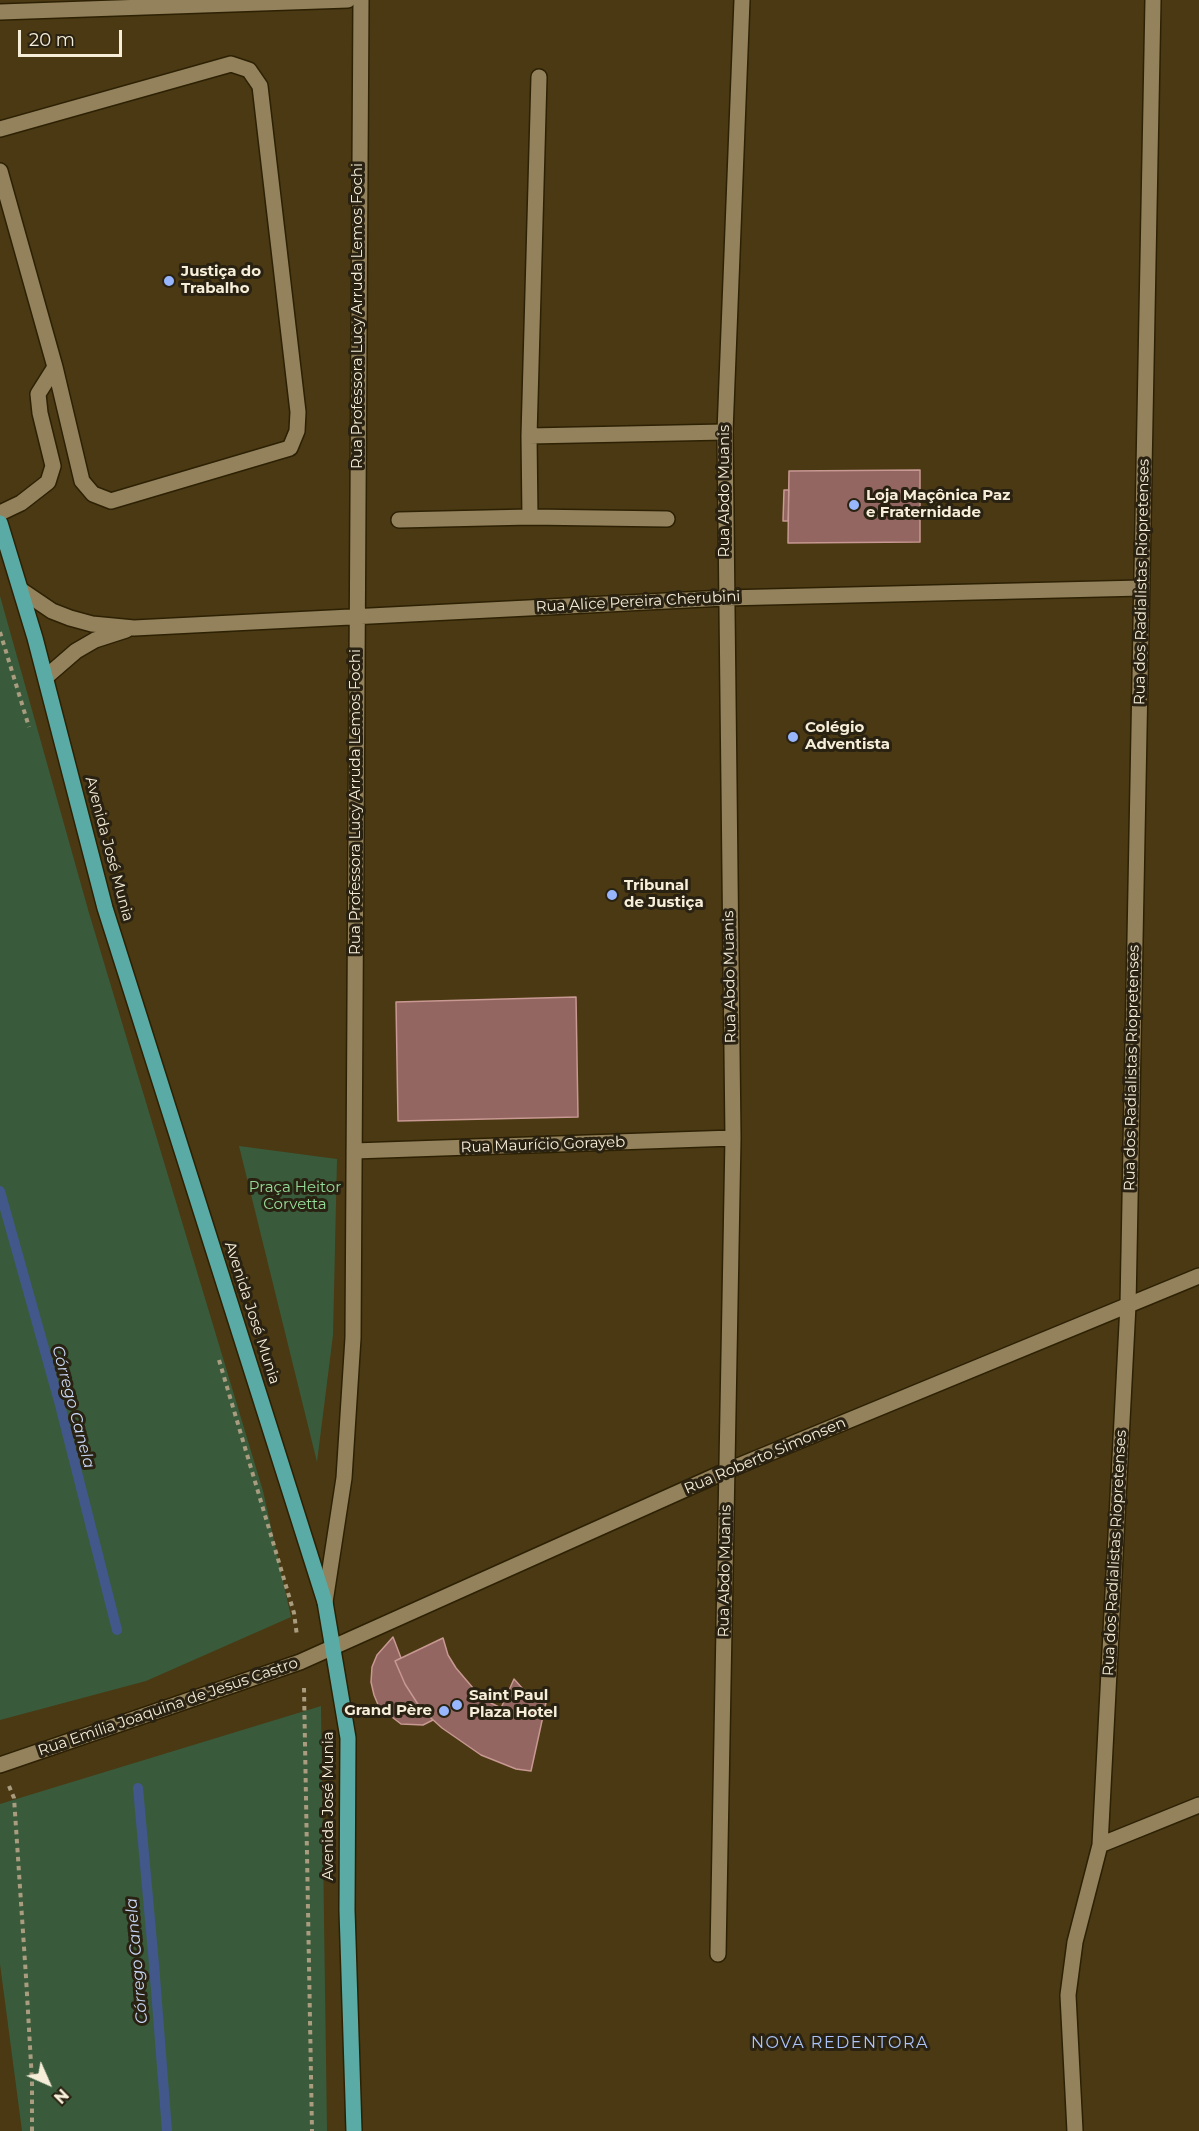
<!DOCTYPE html>
<meta charset="utf-8">
<style>
body{margin:0}
#map{position:relative;width:1199px;height:2131px;overflow:hidden;background:#4a3913;font-family:Montserrat,sans-serif}
canvas{display:block}
.north{position:absolute;left:18px;top:2053px;width:60px;height:60px;-webkit-text-stroke:4px #292212;paint-order:stroke;rotate:135deg;font-size:16px;font-weight:700;line-height:24px;text-align:center;color:#f7eed9}
.north::after{content:'';display:block;margin:auto;width:21px;height:27px;background:#f7eed9;clip-path:polygon(50% 0,100% 100%,50% 72%,0 100%)}
.scale{position:absolute;left:18px;top:30px;width:104px;height:27px;box-sizing:border-box;border:3px solid #f7eed9;border-top:0;padding-left:8px;font-size:18px;line-height:21px;white-space:nowrap;color:#f7eed9;-webkit-text-stroke:4px #292212;paint-order:stroke}
</style>
<div id="map">
<canvas width="1199" height="2131"></canvas>
<div class="north">N</div>
<div class="scale">20 m</div>
</div>
<script>
const ctx = document.querySelector('canvas').getContext('2d');
ctx.lineJoin = 'round';
function fill(path, color) {
  ctx.fillStyle = color;
  ctx.fill(path, 'evenodd');
}
function toPath(rows) {
  const path = new Path2D();
  for (const r of rows) {
    path.moveTo(r[0], r[1]);
    for (let i = 2; i < r.length; i += 2) path.lineTo(r[i], r[i + 1]);
  }
  return path;
}
function strokePath(path, color, width, dash) {
  ctx.strokeStyle = color;
  ctx.lineWidth = width;
  ctx.lineCap = dash ? 'butt' : 'round';
  ctx.setLineDash(dash || []);
  ctx.stroke(path);
}
function label(font, color, halo, rows, align = 'center') {
  ctx.font = font + ' Montserrat,sans-serif';
  ctx.lineWidth = 6;
  ctx.setLineDash([]);
  ctx.textBaseline = 'middle';
  ctx.strokeStyle = halo;
  ctx.fillStyle = color;
  for (const [text, x, y, turn = 0] of rows) {
    ctx.save();
    ctx.translate(x, y);
    ctx.rotate((+turn || 0) * Math.PI / 180);
    ctx.textAlign = isNaN(turn) ? turn : align;
    if (halo) ctx.strokeText(text, 0, 0);
    ctx.fillText(text, 0, 0);
    ctx.restore();
  }
}
fill(toPath([
 [0,596,89,913,263,1491,291,1617,146,1681,0,1720],
 [239,1146,337,1159,333,1335,317,1462],
 [321,1706,327,2131,22,2131,0,1964,0,1804]
]), '#395b3b');
strokePath(toPath([
 [0,1191,60,1405,117,1630],
 [138,1788,154,1964,167,2131]
]), '#42588b', 10);
const building = toPath([
 [920,470,920,542,788,543,789,471,920,470],
 [784,490,789,490,788,521,783,521,784,490],
 [576,997,578,1117,398,1121,396,1002,576,997],
 [393,1637,401,1658,395,1661,405,1684,421,1709,433,1720,423,1725,401,1724,379,1707,374,1695,371,1682,372,1667,377,1655,393,1637],
 [443,1638,448,1655,456,1668,473,1688,491,1703,501,1708,514,1679,523,1689,536,1696,547,1698,531,1771,516,1769,481,1755,442,1728,421,1709,405,1684,395,1661,443,1638]
]);
fill(building, '#936661');
strokePath(building, '#c89892', 1.5);
const service = toPath([
 [539,77,529,436,725,432],
 [0,129,231,64,249,70,260,86,298,412,297,431,290,448,111,501,93,494,82,481,55,367,0,171],
 [529,436,530,517,667,519],
 [0,513,21,503,48,482,53,466,40,413,38,394,55,367],
 [399,520,530,517]
]);
const minor = toPath([
 [21,590,52,611,70,618,92,624,134,628,725,598,1142,588],
 [46,677,76,651,95,640,126,630],
 [354,1151,733,1138],
 [325,1602,344,1478,353,1338,361,0],
 [1100,1845,1199,1805],
 [718,1954,733,1138,725,432,742,0],
 [1075,2131,1068,1995,1075,1942,1100,1845,1128,1305,1153,0]
]);
const tertiary = toPath([
 [0,12,348,0],
 [0,1765,300,1662,726,1471,1199,1276]
]);
const primary = toPath([
 [0,523,35,638,105,908,325,1602,348,1738,347,1910,354,2131]
]);
strokePath(service, '#2d2104', 18);
strokePath(minor, '#2d2104', 18);
strokePath(tertiary, '#2d2104', 18);
strokePath(primary, '#2d2104', 18);
strokePath(toPath([
 [0,632,29,727],
 [219,1360,294,1613,297,1636],
 [304,1688,312,2131],
 [9,1786,14,1798,26,1977,32,2081,32,2131]
]), '#a99c7f', 4, [4.5, 4.5]);
strokePath(service, '#94825c', 15);
strokePath(minor, '#94825c', 15);
strokePath(tertiary, '#94825c', 15);
strokePath(primary, '#5aaba5', 15);
for (const [x, y, r, color] of [
 [169,281,6,"#97b6fd"],
 [854,505,6,"#97b6fd"],
 [793,737,6,"#97b6fd"],
 [612,895,6,"#97b6fd"],
 [457,1705,6,"#97b6fd"],
 [444,1711,6,"#97b6fd"]
]) {
  const dot = new Path2D();
  dot.arc(x, y, r, 0, 2 * Math.PI);
  ctx.fillStyle = color;
  ctx.fill(dot);
  strokePath(dot, '#292212', 2);
}
label('bold 15px', '#f7eed9', '#292212', [
 ["Justiça do",181,272],
 ["Trabalho",181,289],
 ["Loja Maçônica Paz",866,496],
 ["e Fraternidade",866,513],
 ["Colégio",805,728],
 ["Adventista",805,745],
 ["Tribunal",624,886],
 ["de Justiça",624,903],
 ["Saint Paul",469,1696],
 ["Plaza Hotel",469,1713],
 ["Grand Père",432,1711,"right"]
], 'left');
label('15px', '#f7eed9', '#292212', [
 ["Rua Professora Lucy Arruda Lemos Fochi",358,316,-90],
 ["Rua Abdo Muanis",725,491,-90],
 ["Rua dos Radialistas Riopretenses",1142,582,-89],
 ["Rua Alice Pereira Cherubini",638,602,-3],
 ["Rua Professora Lucy Arruda Lemos Fochi",356,802,-90],
 ["Avenida José Munia",109,849,75],
 ["Rua Abdo Muanis",730,977,-91],
 ["Rua dos Radialistas Riopretenses",1132,1068,-89],
 ["Rua Maurício Gorayeb",543,1145,-2],
 ["Avenida José Munia",252,1313,72],
 ["Rua Roberto Simonsen",765,1456,-23],
 ["Rua dos Radialistas Riopretenses",1115,1553,-87],
 ["Rua Abdo Muanis",725,1571,-89],
 ["Rua Emília Joaquina de Jesus Castro",168,1707,-19],
 ["Avenida José Munia",329,1806,-90]
]);
label('15px', '#95dd99', '#292212', [
 ["Praça Heitor",295,1188],
 ["Corvetta",295,1205]
]);
label('italic 16px', '#cad9f9', '#292212', [
 ["Córrego Canela",73,1407,75],
 ["Córrego Canela",137,1961,-95]
]);
ctx.letterSpacing = '1.5px';
label('16px', '#abc3f9', '#292212', [
 ["NOVA REDENTORA",840,2043]
]);
ctx.letterSpacing = '0px';
</script>
